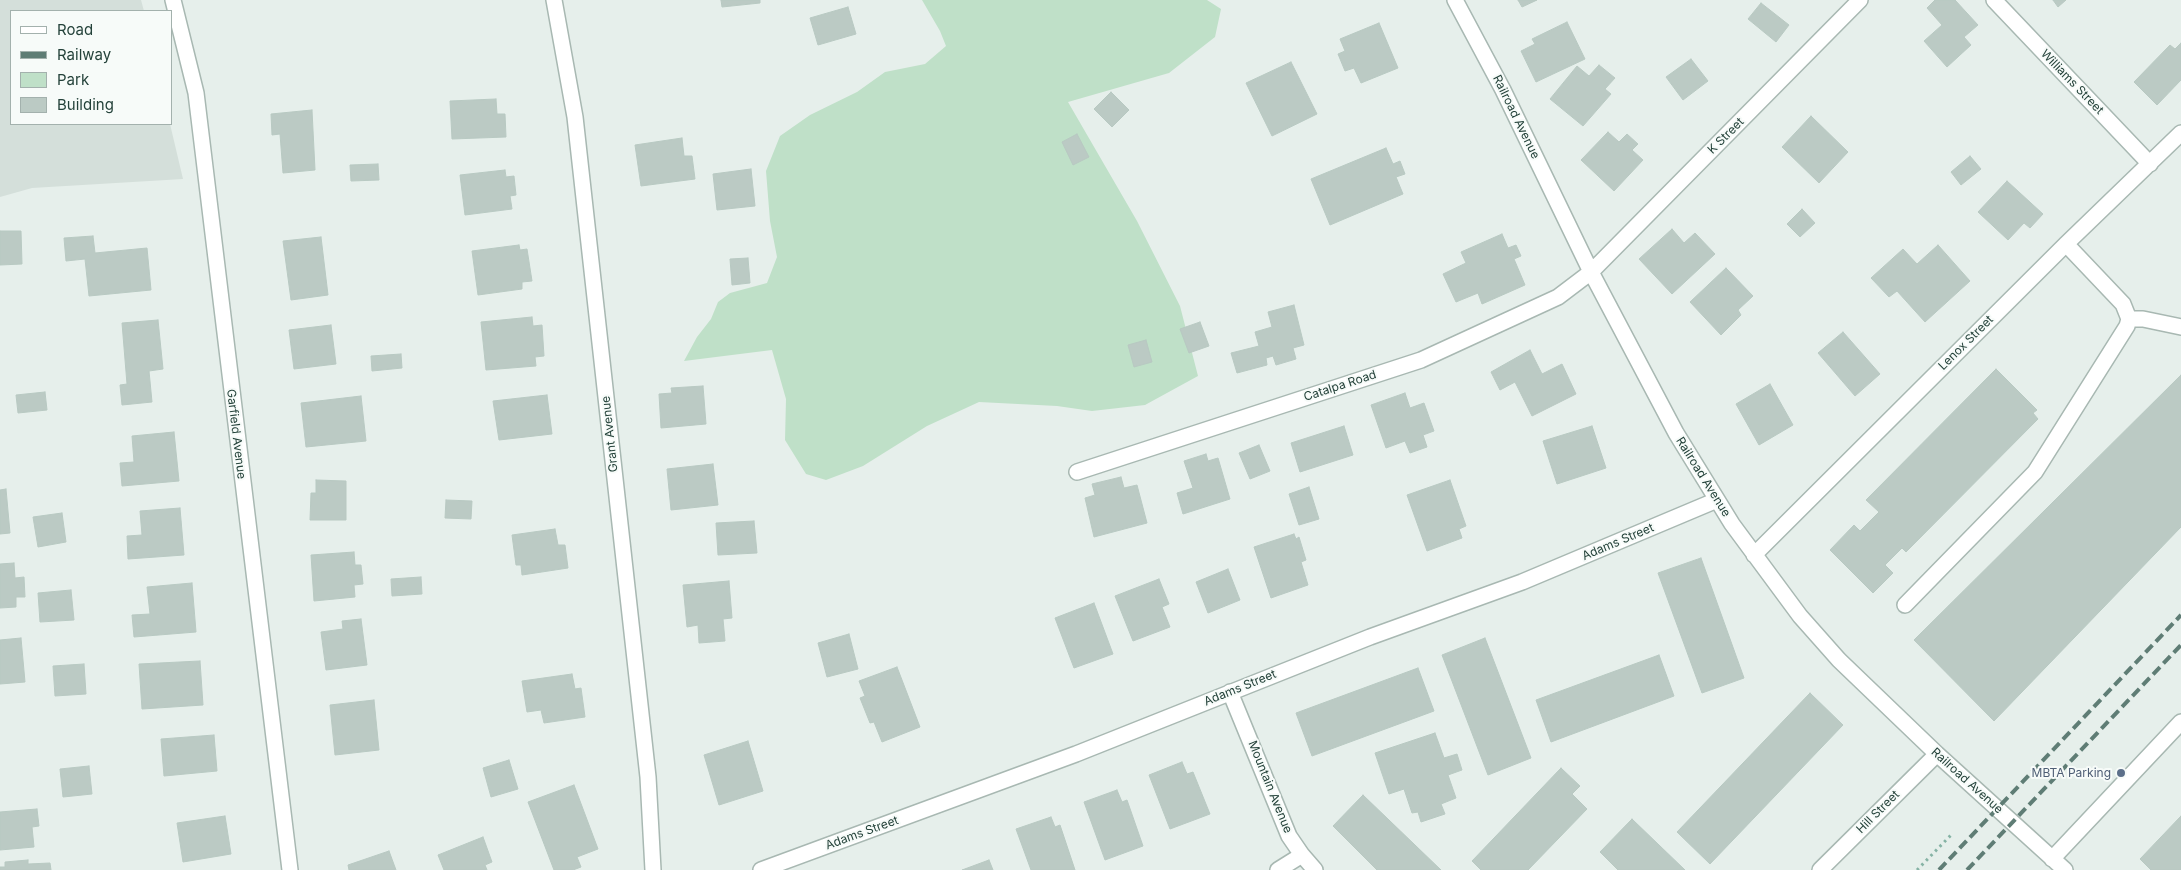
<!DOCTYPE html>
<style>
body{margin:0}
#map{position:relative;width:2181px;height:870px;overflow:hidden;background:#e6efeb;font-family:Inter,sans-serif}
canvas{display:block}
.legend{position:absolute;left:10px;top:10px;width:162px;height:115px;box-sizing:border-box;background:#f7fbf9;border:1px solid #a3b1ad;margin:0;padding:6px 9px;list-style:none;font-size:15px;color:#24423a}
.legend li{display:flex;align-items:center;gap:10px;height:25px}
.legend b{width:25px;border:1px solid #a3b1ad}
</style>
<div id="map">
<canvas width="2181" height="870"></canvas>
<ul class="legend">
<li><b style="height:6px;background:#fff"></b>Road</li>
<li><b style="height:6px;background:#5f7d75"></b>Railway</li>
<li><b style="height:14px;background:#bfe0c8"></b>Park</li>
<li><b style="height:14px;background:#bbcac4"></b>Building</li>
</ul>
</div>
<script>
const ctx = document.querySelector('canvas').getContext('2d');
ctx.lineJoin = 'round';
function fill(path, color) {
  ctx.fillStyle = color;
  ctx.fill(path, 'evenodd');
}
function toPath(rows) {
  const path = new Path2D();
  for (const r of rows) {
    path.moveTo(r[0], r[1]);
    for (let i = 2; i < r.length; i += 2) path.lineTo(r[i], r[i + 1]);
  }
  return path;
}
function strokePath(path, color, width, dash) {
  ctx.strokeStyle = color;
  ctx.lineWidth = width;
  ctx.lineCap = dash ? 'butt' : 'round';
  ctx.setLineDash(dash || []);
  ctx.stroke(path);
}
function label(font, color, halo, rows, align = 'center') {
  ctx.font = font + ' Inter,sans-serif';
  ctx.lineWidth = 4;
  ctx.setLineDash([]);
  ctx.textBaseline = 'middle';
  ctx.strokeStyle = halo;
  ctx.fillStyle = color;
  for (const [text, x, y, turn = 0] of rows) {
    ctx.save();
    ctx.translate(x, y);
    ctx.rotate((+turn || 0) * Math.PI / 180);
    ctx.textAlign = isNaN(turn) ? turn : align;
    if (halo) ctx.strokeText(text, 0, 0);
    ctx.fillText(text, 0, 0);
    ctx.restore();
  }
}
fill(toPath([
 [0,0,141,0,144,11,11,11,11,124,170,124,183,179,32,188,0,197]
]), '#d4dfda');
fill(toPath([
 [922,0,1207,0,1221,9,1215,37,1169,73,1068,102,1137,221,1180,306,1198,376,1145,405,1092,411,1057,406,979,402,927,426,863,466,826,480,806,474,785,440,786,399,772,350,684,361,697,337,711,319,718,302,730,293,767,283,777,257,770,221,766,171,780,136,810,115,857,92,885,72,925,64,946,46,940,31]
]), '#bfe0c8');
const building = toPath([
 [721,0,760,0,760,3,722,7,721,0],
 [1518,0,1537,0,1522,7,1518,0],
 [1935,0,1955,0,1978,25,1964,37,1971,45,1947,67,1924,41,1942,25,1927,8,1935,0],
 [2053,0,2066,0,2058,7,2053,0],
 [1761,3,1789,25,1776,42,1748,19,1761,3],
 [848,7,856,34,818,45,810,18,848,7],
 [1567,22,1585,59,1536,82,1521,51,1535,44,1532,39,1567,22],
 [1379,23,1398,68,1361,83,1354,68,1345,71,1338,54,1345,51,1340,39,1379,23],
 [2181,43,2181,80,2157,105,2134,82,2170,45,2175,49,2181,43],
 [1691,59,1708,81,1683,100,1666,77,1691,59],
 [1291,62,1317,114,1272,136,1246,83,1291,62],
 [1599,65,1615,78,1605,89,1611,94,1583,126,1550,99,1577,66,1589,76,1599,65],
 [1111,92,1129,110,1112,127,1094,109,1111,92],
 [496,99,497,114,505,114,506,137,452,139,450,101,496,99],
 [312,110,315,170,283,173,280,134,272,135,271,114,312,110],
 [1811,116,1848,152,1819,183,1782,147,1811,116],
 [1608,132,1619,142,1627,134,1638,144,1632,150,1643,160,1614,191,1581,160,1608,132],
 [1077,134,1089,157,1073,165,1062,142,1077,134],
 [682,138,684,156,692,156,695,179,641,186,635,145,682,138],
 [1386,148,1393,164,1400,161,1405,174,1396,177,1403,194,1330,225,1311,179,1386,148],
 [1970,156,1981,169,1961,185,1951,172,1970,156],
 [378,164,379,180,351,181,350,165,378,164],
 [751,169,755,206,717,210,713,174,751,169],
 [505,170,506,177,514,176,516,195,510,196,512,209,465,215,460,175,505,170],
 [2007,181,2043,214,2030,228,2024,223,2008,240,1978,212,2007,181],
 [1802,209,1815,223,1800,237,1787,224,1802,209],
 [1672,229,1684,243,1695,233,1715,254,1672,294,1639,259,1672,229],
 [0,231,21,231,22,264,0,265,0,231],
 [1502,234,1508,248,1516,245,1521,256,1514,259,1525,285,1482,304,1478,293,1456,302,1443,274,1466,263,1461,252,1502,234],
 [93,236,95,253,147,248,151,290,89,296,85,259,66,261,64,238,93,236],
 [321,237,328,295,291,300,283,241,321,237],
 [519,245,520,250,527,249,532,281,522,282,522,289,478,295,472,251,519,245],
 [1938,245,1970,281,1925,322,1897,291,1889,297,1871,278,1903,249,1917,264,1938,245],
 [748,258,750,283,732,285,730,259,748,258],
 [1726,268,1753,296,1738,310,1741,315,1721,335,1690,302,1726,268],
 [1294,305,1304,345,1293,348,1296,359,1276,365,1273,356,1266,358,1267,365,1237,373,1231,353,1259,346,1255,332,1272,327,1268,312,1294,305],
 [532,317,533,326,542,325,544,356,535,357,536,366,486,370,481,322,532,317],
 [158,320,163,369,149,371,152,402,122,405,120,385,127,384,122,323,158,320],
 [1200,322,1209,346,1189,353,1180,329,1200,322],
 [331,325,336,364,294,369,289,330,331,325],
 [1843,332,1880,374,1855,396,1818,353,1843,332],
 [1146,340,1152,362,1134,367,1128,345,1146,340],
 [1530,350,1542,374,1562,364,1576,394,1532,416,1515,382,1500,390,1491,372,1530,350],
 [401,354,402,368,372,371,371,356,401,354],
 [1996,369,2037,410,2033,413,2038,419,1906,552,1902,548,1885,565,1893,573,1873,593,1830,550,1854,525,1860,531,1879,512,1866,500,1996,369],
 [2181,375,2181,527,1994,721,1914,640,2181,375],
 [1770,384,1793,425,1759,445,1736,404,1770,384],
 [703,386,706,424,661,428,659,394,672,393,671,388,703,386],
 [45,392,47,410,18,413,16,395,45,392],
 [1405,393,1410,408,1424,403,1434,431,1423,435,1427,447,1410,453,1405,441,1386,448,1371,405,1405,393],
 [547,395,552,434,499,440,493,401,547,395],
 [361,396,366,441,306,447,301,403,361,396],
 [1344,426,1353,455,1300,472,1291,443,1344,426],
 [1592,426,1606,468,1557,484,1543,441,1592,426],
 [174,432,179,481,122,486,120,463,134,462,132,436,174,432],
 [1259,445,1270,471,1250,479,1239,453,1259,445],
 [1206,454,1208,461,1218,458,1230,499,1183,514,1177,493,1193,488,1184,461,1206,454],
 [713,464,718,505,671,510,667,469,713,464],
 [1121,477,1124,488,1137,485,1147,523,1094,537,1085,498,1095,495,1092,484,1121,477],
 [316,480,346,481,346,520,310,520,311,493,316,493,316,480],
 [1450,480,1466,526,1459,529,1462,538,1427,551,1407,495,1450,480],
 [1309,487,1319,519,1299,525,1289,494,1309,487],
 [6,489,10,533,0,534,0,490,6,489],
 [446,500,472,501,471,519,445,518,446,500],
 [180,508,184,555,128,559,127,536,142,535,140,511,180,508],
 [62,513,66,542,38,547,33,517,62,513],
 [754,521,757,553,718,555,716,523,754,521],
 [555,529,558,545,565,545,568,568,522,575,521,565,516,565,512,535,555,529],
 [1294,534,1296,539,1299,537,1306,560,1301,562,1308,585,1271,598,1254,547,1294,534],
 [354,552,355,565,361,565,363,584,354,585,355,597,314,601,311,555,354,552],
 [1701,558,1744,678,1702,693,1658,573,1701,558],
 [14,563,15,578,24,577,25,597,16,597,16,607,0,608,0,564,14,563],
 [1228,569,1240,600,1208,613,1196,582,1228,569],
 [421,577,422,594,392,596,391,579,421,577],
 [1159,579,1169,604,1162,607,1170,627,1133,641,1115,596,1159,579],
 [729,581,732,618,723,619,725,641,699,643,698,625,687,627,683,585,729,581],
 [192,583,196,632,134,637,132,615,150,614,147,587,192,583],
 [71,590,74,620,40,622,38,593,71,590],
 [1094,603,1113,654,1074,668,1055,618,1094,603],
 [361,619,367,665,326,670,321,632,343,629,342,621,361,619],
 [849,634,858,669,827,677,818,643,849,634],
 [21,638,25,682,0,684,0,640,21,638],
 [1485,638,1531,758,1488,775,1442,655,1485,638],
 [1659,655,1674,696,1551,742,1536,700,1659,655],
 [200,661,203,705,142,709,139,664,200,661],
 [84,664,86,694,55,696,53,666,84,664],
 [897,667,920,727,882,742,874,722,870,723,860,698,865,696,859,681,897,667],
 [1418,668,1434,711,1312,756,1296,713,1418,668],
 [572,674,575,689,581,688,585,717,544,723,541,710,527,712,522,681,572,674],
 [1810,693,1843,725,1710,864,1677,832,1810,693],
 [374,700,379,750,335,755,330,705,374,700],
 [1435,733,1444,758,1457,754,1462,770,1448,775,1456,798,1441,804,1445,814,1421,822,1418,812,1412,813,1404,789,1389,794,1375,753,1435,733],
 [214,735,217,771,164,776,161,739,214,735],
 [748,741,763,791,719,805,704,755,748,741],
 [509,760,518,789,491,797,483,768,509,760],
 [1182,762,1187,774,1193,772,1210,814,1170,829,1149,775,1182,762],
 [89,766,92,794,63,797,60,769,89,766],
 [1561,768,1580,786,1572,794,1587,809,1528,870,1481,870,1472,861,1561,768],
 [574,785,598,849,577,857,581,867,573,870,554,870,528,802,574,785],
 [1117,790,1122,802,1127,800,1143,846,1105,860,1084,802,1117,790],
 [1363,795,1441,870,1377,870,1333,826,1363,795],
 [37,809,39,826,32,827,34,847,0,850,0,812,37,809],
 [225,816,231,854,183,862,177,823,225,816],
 [2181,816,2181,870,2151,870,2140,859,2181,816],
 [1051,817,1055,827,1060,825,1075,870,1031,870,1016,829,1051,817],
 [1632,819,1685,870,1618,870,1600,852,1632,819],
 [483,837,492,862,485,865,487,870,444,870,438,855,483,837],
 [389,851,396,870,349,870,348,865,389,851],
 [28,860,28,864,50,863,51,870,0,870,0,867,5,867,5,862,28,860],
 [989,860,993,870,962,870,989,860]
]);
fill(building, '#bbcac4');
strokePath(building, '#b8c9c2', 1);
const minor = toPath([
 [173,0,196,93,290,870],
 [554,0,575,117,648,777,653,870],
 [1455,0,1503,90,1591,272,1676,433,1732,524,1800,616,1839,660,1937,754,2065,870],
 [1994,0,2150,164],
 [2129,319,2143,319,2181,327],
 [1077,472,1421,360,1558,297,1591,272,1860,0],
 [1754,555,2066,244,2181,133],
 [1905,605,2035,472,2127,326,2129,319,2123,304,2066,244],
 [1230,692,1289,836,1302,855,1278,870],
 [1302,855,1315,870],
 [2052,859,2181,722],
 [761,870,1076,754,1370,637,1522,582,1717,500],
 [1820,870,1937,754]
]);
strokePath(minor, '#a8b8b2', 18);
strokePath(toPath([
 [1917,870,1953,833]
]), '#86b3a5', 3, [2.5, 4]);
strokePath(minor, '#fff', 15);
strokePath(toPath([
 [1939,870,2181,615],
 [1967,870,2181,645]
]), '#5f7d75', 4, [10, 5]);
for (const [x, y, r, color] of [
 [2121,773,5,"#5c6f8a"]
]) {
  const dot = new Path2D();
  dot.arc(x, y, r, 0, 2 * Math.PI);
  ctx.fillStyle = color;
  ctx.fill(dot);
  strokePath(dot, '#f7fbf9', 2);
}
label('12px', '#24423a', '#f7fbf9', [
 ["Williams Street",2072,82,46],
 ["Railroad Avenue",1516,117,64],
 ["K Street",1726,136,-45],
 ["Lenox Street",1966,343,-45],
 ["Catalpa Road",1340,386,-18],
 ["Garfield Avenue",236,434,83],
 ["Grant Avenue",610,434,-96],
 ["Railroad Avenue",1703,477,58],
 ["Adams Street",1618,542,-23],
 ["Adams Street",1240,688,-22],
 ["Railroad Avenue",1967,781,42],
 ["Mountain Avenue",1270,787,68],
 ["Hill Street",1878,812,-45],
 ["Adams Street",862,833,-20]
]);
label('12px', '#4e5e75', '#f7fbf9', [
 ["MBTA Parking",2111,773]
], 'right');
</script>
